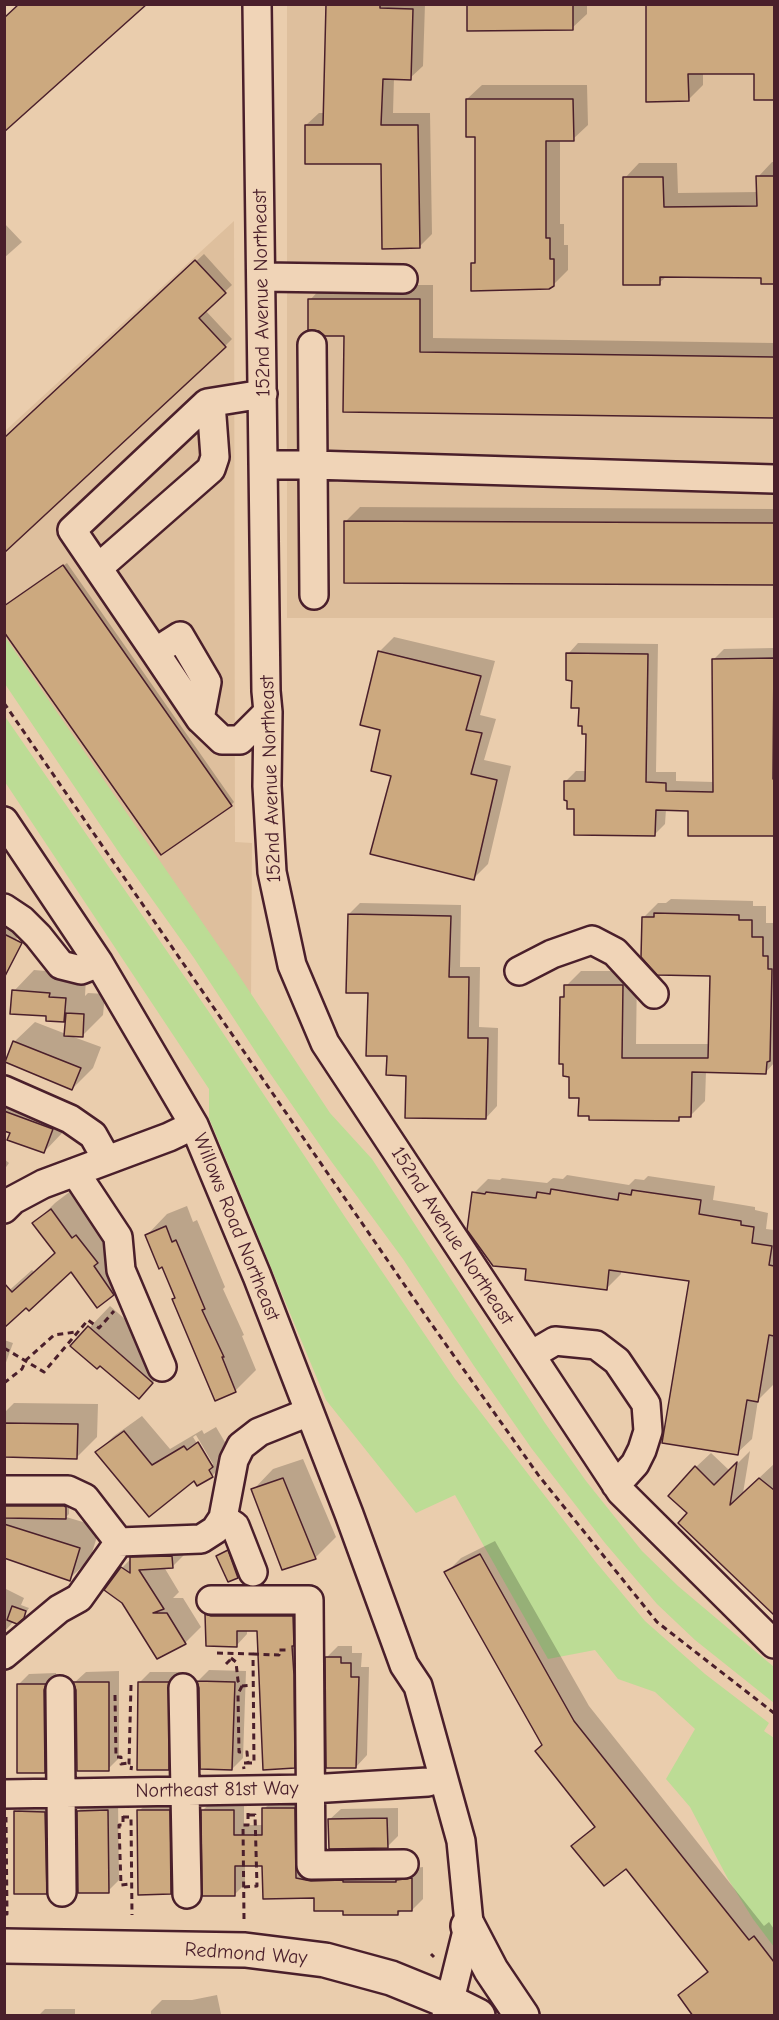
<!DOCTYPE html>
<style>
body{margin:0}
#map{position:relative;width:779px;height:2020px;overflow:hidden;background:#eacdad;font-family:"Comic Neue",sans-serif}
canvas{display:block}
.frame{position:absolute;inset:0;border:6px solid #4a1f2b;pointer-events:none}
</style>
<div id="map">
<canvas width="779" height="2020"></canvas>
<div class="frame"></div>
</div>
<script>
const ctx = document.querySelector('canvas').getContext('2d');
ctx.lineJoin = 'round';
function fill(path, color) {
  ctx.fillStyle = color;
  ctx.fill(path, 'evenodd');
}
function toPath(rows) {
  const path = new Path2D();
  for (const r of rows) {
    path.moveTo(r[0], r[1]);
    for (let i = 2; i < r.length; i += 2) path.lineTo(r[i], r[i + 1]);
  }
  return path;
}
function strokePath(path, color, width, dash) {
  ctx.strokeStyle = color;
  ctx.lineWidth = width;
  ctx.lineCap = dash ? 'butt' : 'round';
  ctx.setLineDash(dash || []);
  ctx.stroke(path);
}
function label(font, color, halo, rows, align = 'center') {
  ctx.font = font + ' "Comic Neue",sans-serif';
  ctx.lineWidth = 5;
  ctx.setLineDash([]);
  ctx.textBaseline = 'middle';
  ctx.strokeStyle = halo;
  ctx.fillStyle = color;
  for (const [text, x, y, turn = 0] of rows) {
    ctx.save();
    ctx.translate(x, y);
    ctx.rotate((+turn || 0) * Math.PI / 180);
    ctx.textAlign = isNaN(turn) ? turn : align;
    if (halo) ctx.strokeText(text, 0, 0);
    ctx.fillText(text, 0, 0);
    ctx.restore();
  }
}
fill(toPath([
 [287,5,774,5,774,618,287,618],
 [234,221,235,842,252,843,251,1000,5,651,5,431]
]), '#debf9d');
fill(toPath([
 [5,637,236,971,330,1113,372,1159,545,1423,586,1481,642,1551,678,1586,774,1667,774,1703,695,1640,657,1604,605,1543,532,1449,474,1366,403,1259,331,1161,267,1069,194,958,122,857,5,684],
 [4,715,211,1015,345,1217,455,1379,595,1561,645,1621,705,1674,769,1723,764,1731,774,1738,774,1947,753,1919,728,1879,690,1807,666,1779,695,1729,655,1692,618,1679,595,1650,548,1659,455,1495,416,1513,326,1400,209,1118,209,1089,5,782]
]), '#bcdc95');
fill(toPath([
 [328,4,425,4,423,66,410,78,394,78,393,113,430,113,432,234,419,247,383,162,306,125,319,113,325,113],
 [468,4,587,4,587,14,572,28],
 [647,4,774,4,774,98,756,98,756,72,703,73,703,85,689,99],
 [482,85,587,85,588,125,573,139,560,139,560,224,564,224,564,245,568,245,568,270,553,285,473,263,477,259,476,135,467,99],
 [772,162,774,162,774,283,762,283,762,276,667,276,659,283,625,178,639,163,677,163,678,193,758,192,758,177],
 [4,223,22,242,4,258],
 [204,254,232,285,205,310,232,339,225,346,4,439],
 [324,285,433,285,433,338,774,343,774,417,344,411,346,335,310,300],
 [360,507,774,509,774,584,345,582,345,522],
 [67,563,234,802,231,805,4,607],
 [394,637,495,661,480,715,496,719,484,760,511,766,488,864,474,878,393,775,382,729,379,652],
 [578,643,658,644,656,772,676,772,676,781,714,782,713,660,724,649,774,648,774,835,689,835,690,810,666,809,665,824,654,835,576,807,565,782,576,771,586,771,587,733,568,654],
 [4,893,8,894,7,897,20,935,4,951],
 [671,899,753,901,753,906,766,906,766,923,774,923,774,1063,766,1072,706,1071,705,1101,691,1115,682,1115,679,1119,580,1097,561,997,566,993,566,986,581,971,637,971,636,1044,710,1044,712,974,643,918,658,903,666,903],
 [360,903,461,905,460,967,480,967,479,1027,498,1028,497,1106,486,1118,408,1075,388,1055,369,992,349,914],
 [34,970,70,973,86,978,85,996,88,993,105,994,103,1015,82,1036,71,1036,101,1047,93,1068,72,1089,14,1042,35,1022,66,1034,67,1018,64,1021,48,1015,14,991],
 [4,1076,38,1092,64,1131,44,1152,4,1130],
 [4,1159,9,1163,4,1170],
 [567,1175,629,1185,635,1179,644,1180,648,1176,715,1186,713,1200,755,1207,755,1210,768,1213,766,1229,774,1230,774,1373,773,1385,758,1400,752,1439,737,1453,691,1280,621,1270,621,1274,606,1289,527,1267,474,1193,488,1179,500,1180,502,1178,547,1183,553,1178,563,1179],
 [72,1190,134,1273,113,1294,98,1306,71,1270,4,1295,32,1270,34,1272,56,1252,34,1224,55,1203],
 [187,1206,193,1222,197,1220,225,1287,223,1289,244,1335,242,1336,256,1370,235,1391,176,1297,163,1265,147,1235,167,1214],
 [110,1306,173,1361,139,1397,100,1364,72,1346],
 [4,1340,13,1343,4,1368],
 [14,1403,98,1404,97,1437,76,1458,4,1456,4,1413],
 [142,1416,170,1449,202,1430,204,1434,216,1427,229,1449,229,1459,212,1476,194,1479,97,1452,114,1436],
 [196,1435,213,1464,211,1466,193,1437],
 [750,1451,743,1493,774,1464,774,1613,680,1523,689,1512,696,1467,711,1453,730,1471],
 [303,1459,336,1537,315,1558,253,1490,273,1469],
 [4,1502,69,1504,69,1514,66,1517,100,1527,90,1559,69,1579,4,1556,4,1520,9,1516,4,1516],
 [495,1541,589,1706,764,1926,769,1922,774,1929,774,2016,705,2016,680,1995,708,1970,626,1867,573,1846,596,1825,544,1744,446,1573,461,1558],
 [147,1542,188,1551,172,1567,164,1567,179,1592,173,1598,183,1598,201,1627,185,1643,158,1657,122,1568],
 [231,1548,241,1573,229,1580,218,1556],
 [4,1588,24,1598,21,1605,29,1608,23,1617,14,1621,4,1632],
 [217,1604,304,1605,305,1756,294,1767,258,1630,247,1630,247,1634,236,1646,207,1615],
 [338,1646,352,1646,352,1653,362,1653,361,1667,369,1667,367,1755,356,1767,327,1657],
 [209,1670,246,1671,243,1758,232,1769,198,1681],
 [119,1671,119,1758,108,1769,75,1682,86,1672],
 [150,1672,179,1672,179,1758,168,1769,139,1683],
 [56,1673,56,1760,44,1772,18,1685,29,1674],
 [305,1797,307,1868,409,1869,423,1867,423,1899,412,1910,402,1910,398,1914,344,1910,316,1897,264,1865,245,1865,245,1884,234,1895,203,1810,214,1799,244,1799,244,1825,264,1825,264,1809,275,1798],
 [180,1799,182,1882,171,1893,139,1811,150,1800],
 [90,1800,118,1800,119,1880,108,1891,78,1811],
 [27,1801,56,1801,57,1881,46,1892,16,1812],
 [398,1808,398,1836,387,1847,329,1820,341,1809],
 [217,1995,221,2014,219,2016,151,2016,151,2011,162,2000,192,2000],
 [45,2009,75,2009,75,2016,38,2016]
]), '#0003');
const building = toPath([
 [19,4,147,4,4,132,4,18,19,4],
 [326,4,380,4,380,8,413,9,411,80,383,79,381,125,418,125,420,248,382,249,381,164,305,164,305,125,323,125,326,4],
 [467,4,573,4,573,30,467,31,467,4],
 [646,4,774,4,774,100,754,100,754,74,688,74,689,101,646,102,646,4],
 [466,99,573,99,574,141,546,141,546,238,550,238,550,259,554,259,554,286,549,289,471,291,471,263,475,263,475,137,466,137,466,99],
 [756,176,774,176,774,284,761,284,761,278,660,277,660,285,623,285,623,177,663,177,664,207,757,206,756,176],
 [195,260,226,293,199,318,226,347,4,553,4,438,195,260],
 [308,299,420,299,420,352,774,357,774,418,343,412,344,336,325,336,319,331,308,330,308,299],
 [344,521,774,523,774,585,344,583,344,521],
 [63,565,232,806,161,855,4,632,4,606,63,565],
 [378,651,481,676,466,730,482,733,471,774,497,780,474,880,370,854,391,776,371,771,380,730,360,725,378,651],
 [566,653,648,654,646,782,666,783,666,791,713,792,712,659,774,658,773,779,774,779,774,836,688,836,688,811,656,810,655,836,574,835,574,809,567,809,567,801,564,800,564,781,585,781,586,734,582,734,582,726,578,726,579,708,571,708,572,681,566,680,566,653],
 [654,913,739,915,739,920,752,920,752,937,763,937,763,956,768,956,768,969,772,969,770,1061,767,1062,766,1074,692,1072,691,1117,679,1117,679,1121,589,1120,589,1116,578,1116,579,1098,569,1098,569,1077,563,1076,563,1064,559,1064,560,997,564,997,564,985,623,985,622,1058,708,1058,710,976,657,975,641,957,642,917,654,917,654,913],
 [348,914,451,916,449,977,469,977,468,1038,488,1038,486,1119,405,1118,406,1076,386,1075,387,1056,366,1056,368,993,346,993,348,914],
 [4,934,22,943,4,978,4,934],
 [12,990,50,993,49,997,66,998,64,1022,46,1021,46,1016,10,1014,12,990],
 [66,1013,84,1014,83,1037,64,1036,66,1013],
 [13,1041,81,1068,72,1090,5,1062,13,1041],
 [4,1111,53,1129,44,1153,7,1140,10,1133,4,1131,4,1111],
 [551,1189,618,1200,619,1193,631,1195,632,1190,701,1200,699,1214,741,1221,741,1225,754,1227,752,1243,772,1246,769,1265,774,1266,774,1336,769,1335,758,1402,747,1400,738,1455,662,1443,689,1281,609,1270,607,1290,525,1280,526,1269,493,1266,467,1230,472,1192,485,1194,486,1192,536,1198,537,1192,550,1194,551,1189],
 [51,1209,72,1238,76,1235,98,1263,94,1266,114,1295,97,1308,71,1272,29,1311,26,1308,4,1328,4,1283,12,1292,55,1253,32,1223,51,1209],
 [166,1226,172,1242,176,1240,205,1309,202,1310,224,1357,222,1357,236,1392,215,1401,172,1299,175,1298,162,1267,159,1269,145,1235,166,1226],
 [88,1326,153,1383,139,1399,100,1366,97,1369,70,1346,88,1326],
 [4,1423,78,1424,77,1459,4,1457,4,1423],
 [124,1431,152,1465,184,1446,187,1450,198,1442,213,1467,209,1470,213,1477,197,1486,194,1481,149,1517,95,1452,124,1431],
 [737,1462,730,1505,759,1478,774,1490,774,1615,678,1523,687,1513,668,1496,695,1466,714,1485,737,1462],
 [283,1478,316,1559,282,1570,251,1489,283,1478],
 [4,1506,64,1506,66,1507,66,1519,4,1518,4,1506],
 [4,1524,80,1548,70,1581,4,1558,4,1524],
 [228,1550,238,1578,228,1582,216,1556,228,1550],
 [480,1554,574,1721,749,1940,754,1936,774,1962,774,2016,693,2016,678,1995,708,1972,626,1869,604,1886,571,1846,595,1827,535,1751,542,1745,444,1572,480,1554],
 [172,1556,173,1568,139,1570,164,1609,153,1613,167,1613,186,1644,157,1659,122,1603,104,1590,121,1567,130,1573,130,1557,172,1556],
 [12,1606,26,1611,24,1618,17,1624,7,1620,12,1606],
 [205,1614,211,1616,293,1616,294,1646,292,1646,294,1675,295,1768,263,1770,257,1631,237,1631,237,1647,206,1646,205,1614],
 [325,1657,341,1657,341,1663,351,1663,351,1677,359,1677,356,1768,326,1768,325,1657],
 [197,1681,235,1682,232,1770,200,1769,199,1688,197,1681],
 [73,1682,109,1682,109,1771,77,1771,76,1690,73,1682],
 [138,1682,169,1682,169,1770,137,1770,138,1682],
 [17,1684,46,1684,44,1690,45,1773,17,1773,17,1684],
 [262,1808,295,1808,296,1878,311,1881,343,1880,343,1882,396,1882,396,1880,412,1878,412,1911,398,1911,398,1915,343,1915,343,1911,314,1911,314,1898,263,1899,262,1866,235,1866,235,1896,202,1896,201,1810,234,1810,234,1835,262,1835,262,1808],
 [108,1810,109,1893,78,1893,77,1811,108,1810],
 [137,1810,170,1810,171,1894,138,1895,137,1810],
 [14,1811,45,1812,47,1894,14,1894,14,1811],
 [387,1818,388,1848,329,1849,328,1819,387,1818]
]);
fill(building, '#cca97f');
strokePath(building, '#4a1f2b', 1.5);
const minor = toPath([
 [257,4,266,691,268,712,267,786,272,872,292,965,325,1043,621,1492,774,1644],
 [262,277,403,279],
 [312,345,313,465,774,479],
 [264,465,313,465,314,595],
 [98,568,211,469,215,457,211,403],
 [155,652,180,636,207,682,200,719,155,652,72,530,207,403,263,394],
 [200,719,222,740,240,740,268,712],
 [4,821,99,963,194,1125,257,1276,349,1514,404,1665,418,1686,461,1841,469,1923,446,2016],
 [4,908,22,920,38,936,61,965,81,970,99,963],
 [519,971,552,954,592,940,615,952,654,994],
 [4,1090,70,1119,93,1135,107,1160],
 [75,1172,118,1237,121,1270,162,1367],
 [4,1209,13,1200,43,1184,169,1137,194,1125],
 [531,1355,555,1341,596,1345,617,1361,646,1404,648,1431,642,1450,635,1464,616,1485],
 [4,1490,68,1490,85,1498,119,1542],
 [223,1518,235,1526,253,1572],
 [211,1600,309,1600,311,1865,404,1864],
 [4,1655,59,1609,79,1598,119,1542,201,1539,215,1530,223,1518,234,1460,241,1446,259,1432,309,1412],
 [183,1688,187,1894],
 [60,1690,62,1892],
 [4,1794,310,1789,428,1782]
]);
const major = toPath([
 [468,1926,491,1970,522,2016],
 [4,1946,245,1950,325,1960,391,1978,450,2002,478,2016]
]);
strokePath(minor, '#4a1f2b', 32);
strokePath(major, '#4a1f2b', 38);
strokePath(toPath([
 [4,703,430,1322,539,1476,657,1622,774,1713],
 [4,1348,44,1372,88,1320,99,1328,114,1311],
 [4,1383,22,1369,26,1360,54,1335,76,1332],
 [217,1653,253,1654,254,1763,248,1763],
 [253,1654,279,1655,279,1650,289,1650],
 [231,1658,236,1662,238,1681,242,1686,254,1685],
 [226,1664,231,1659],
 [131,1685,129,1763,132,1763,131,1770],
 [242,1686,238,1694,239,1752,247,1752,248,1763,243,1763,244,1769],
 [115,1695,116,1757,121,1757,121,1764,129,1763],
 [123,1816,123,1825,119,1825,121,1885,131,1884],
 [123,1817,131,1817,132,1915],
 [244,1887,257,1886,255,1815,249,1815],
 [4,1914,7,1914,6,1817],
 [244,1919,243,1825,248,1825,248,1812],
 [431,1954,434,1957]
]), '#4a1f2b', 3, [6, 4.5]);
strokePath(minor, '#f0d4b7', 27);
strokePath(major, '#f0d4b7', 33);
label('20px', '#4a1f2b', '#f0d4b7', [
 ["152nd Avenue Northeast",262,293,-91],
 ["152nd Avenue Northeast",271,779,-92],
 ["Willows Road Northeast",236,1227,68],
 ["152nd Avenue Northeast",452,1236,57],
 ["Northeast 81st Way",217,1790,-1],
 ["Redmond Way",246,1954,4]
]);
</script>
